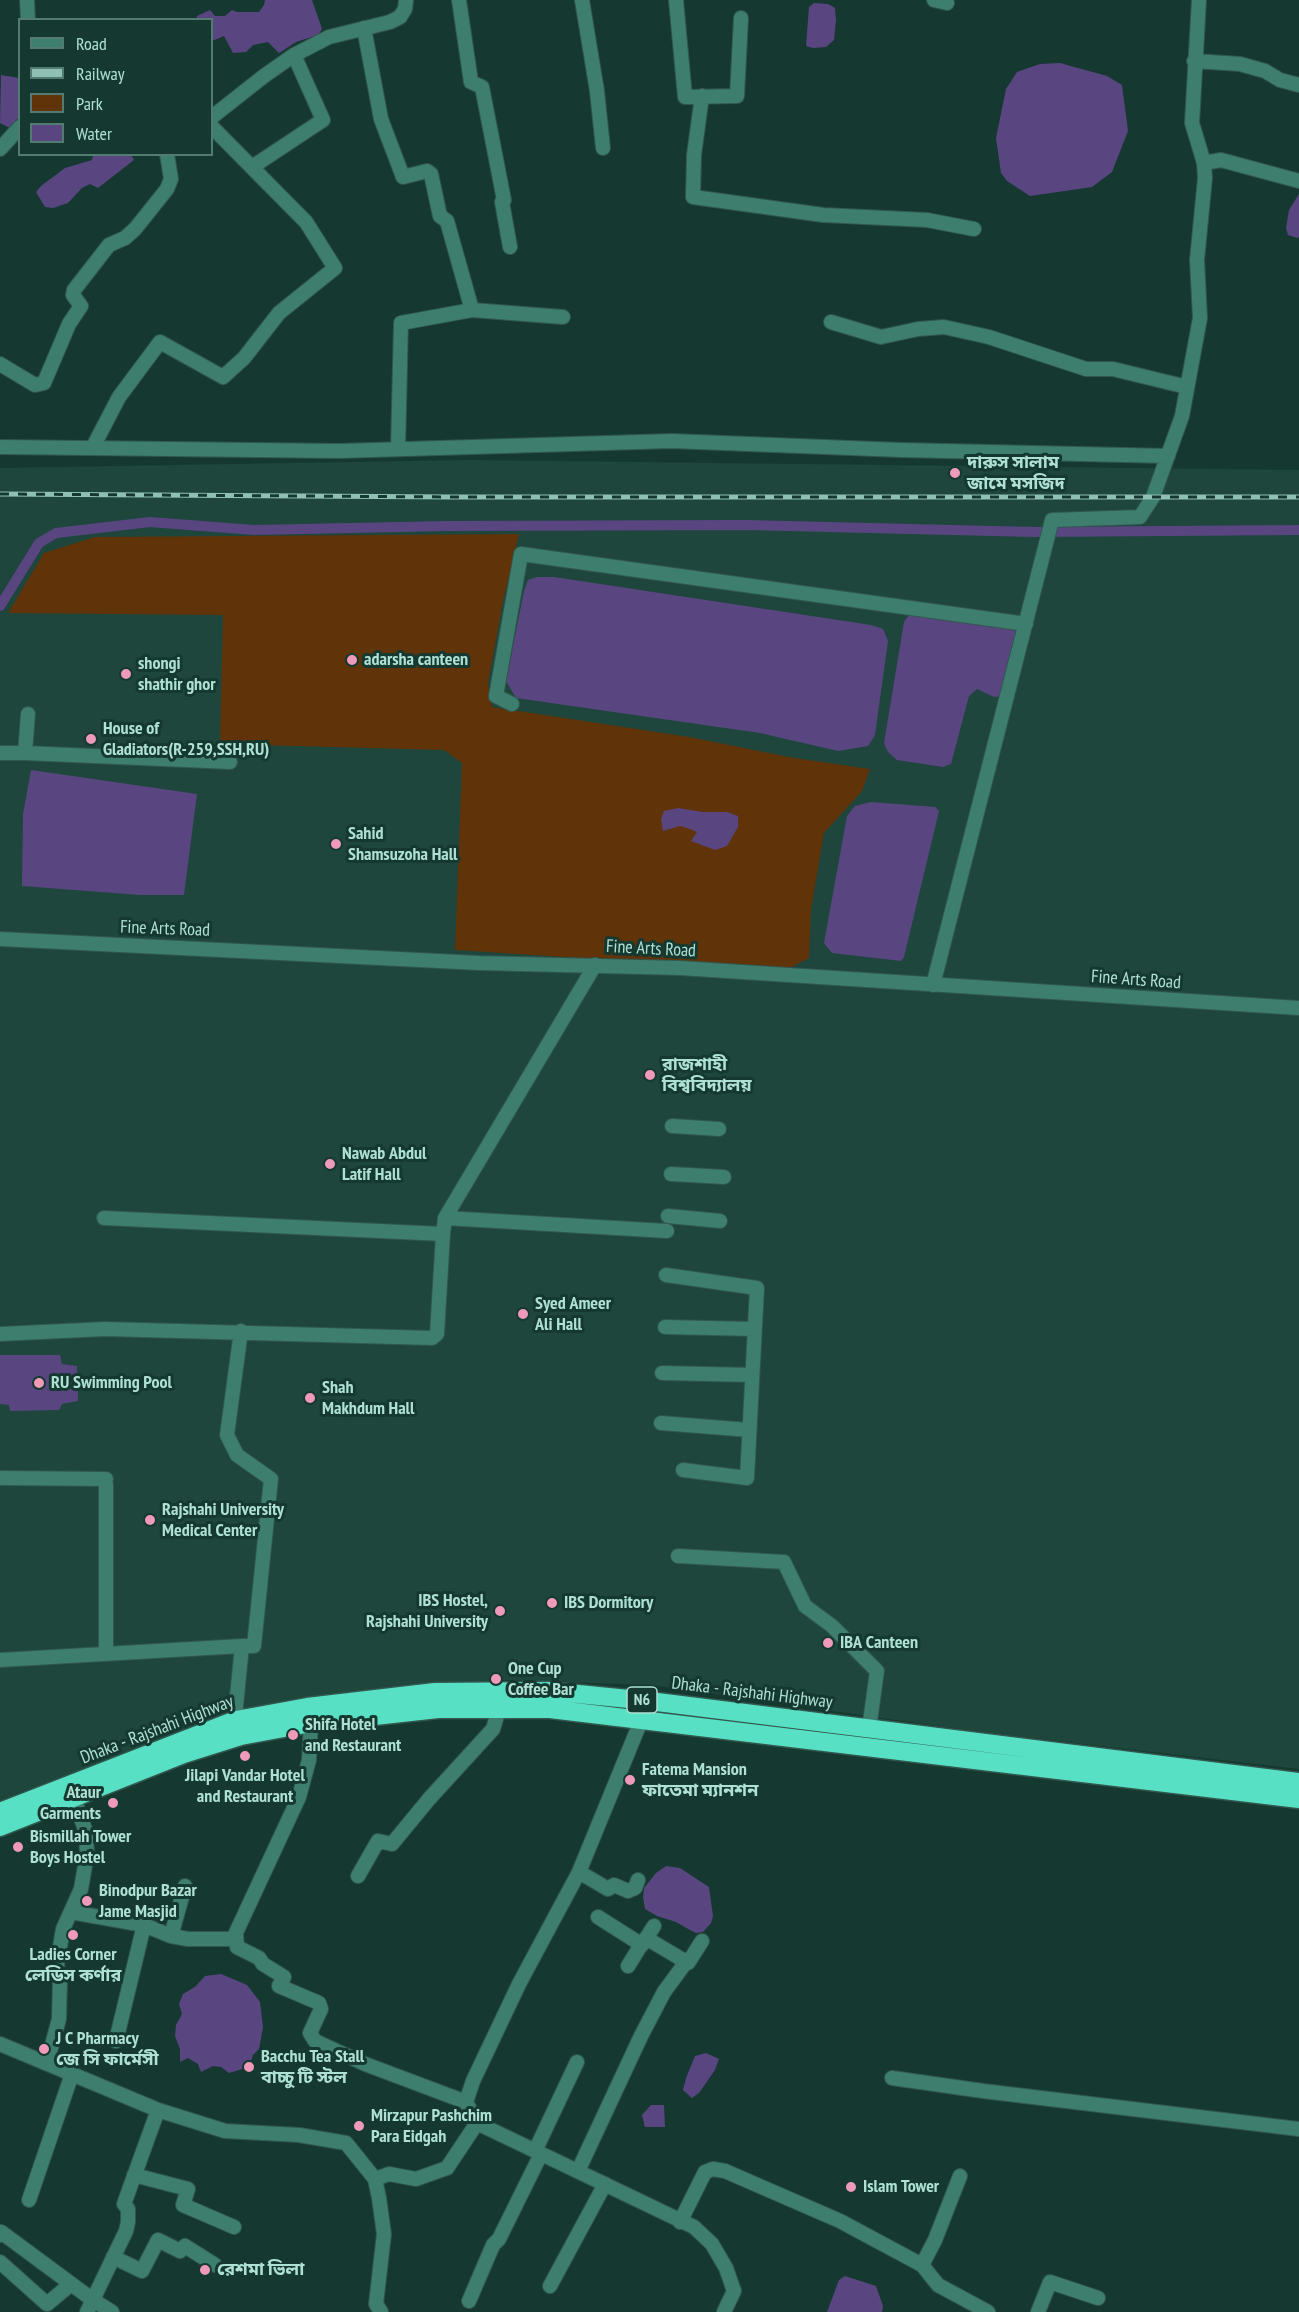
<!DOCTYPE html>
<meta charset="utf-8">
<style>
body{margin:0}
#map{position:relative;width:1299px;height:2312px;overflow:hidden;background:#153931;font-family:"PT Sans Narrow",sans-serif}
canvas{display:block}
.legend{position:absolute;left:18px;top:18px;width:195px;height:138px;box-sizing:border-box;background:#153931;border:2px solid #527c72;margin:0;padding:8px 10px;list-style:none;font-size:18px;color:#aee0d3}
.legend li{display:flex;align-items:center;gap:12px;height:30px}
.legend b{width:30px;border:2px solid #527c72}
</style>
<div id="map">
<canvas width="1299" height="2312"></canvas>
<ul class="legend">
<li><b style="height:8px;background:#3d7e6f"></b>Road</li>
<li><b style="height:8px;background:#90c0b4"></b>Railway</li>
<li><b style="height:16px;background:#603308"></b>Park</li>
<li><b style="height:16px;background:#594681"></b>Water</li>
</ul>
</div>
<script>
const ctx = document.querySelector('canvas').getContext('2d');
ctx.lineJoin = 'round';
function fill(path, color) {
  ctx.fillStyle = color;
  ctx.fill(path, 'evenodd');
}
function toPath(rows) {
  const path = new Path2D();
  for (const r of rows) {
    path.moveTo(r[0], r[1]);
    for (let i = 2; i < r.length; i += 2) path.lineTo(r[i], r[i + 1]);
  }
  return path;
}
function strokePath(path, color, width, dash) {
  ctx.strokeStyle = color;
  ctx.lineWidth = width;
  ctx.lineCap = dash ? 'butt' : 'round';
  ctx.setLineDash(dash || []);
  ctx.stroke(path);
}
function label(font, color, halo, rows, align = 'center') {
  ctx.font = font + ' "PT Sans Narrow","Noto Sans Bengali",sans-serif';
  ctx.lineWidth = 6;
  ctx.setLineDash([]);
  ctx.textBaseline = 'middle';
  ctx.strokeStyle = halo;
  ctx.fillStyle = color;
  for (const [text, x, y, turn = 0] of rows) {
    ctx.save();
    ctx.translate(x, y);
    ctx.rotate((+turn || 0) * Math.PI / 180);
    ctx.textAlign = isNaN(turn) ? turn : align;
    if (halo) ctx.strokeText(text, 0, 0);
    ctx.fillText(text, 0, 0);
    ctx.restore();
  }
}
fill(toPath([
 [470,460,1299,470,1299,1769,979,1732,652,1685,503,1680,299,1698,237,1712,0,1805,0,468]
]), '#1e463d');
fill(toPath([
 [519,534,503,601,488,683,492,707,689,737,794,758,870,769,862,791,824,833,811,909,809,958,784,971,455,950,462,763,444,750,220,744,223,615,8,613,44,553,95,537]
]), '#603308');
fill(toPath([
 [265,0,312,0,322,29,318,35,296,42,279,53,268,42,253,45,246,52,233,53,224,36,212,41,212,20,197,19,197,16,210,10,215,16,225,16,232,10,237,12,259,12,264,5],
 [814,3,828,4,835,8,836,20,834,40,826,47,813,48,806,46,809,7],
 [1060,63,1107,76,1122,85,1128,131,1112,172,1092,187,1030,196,1007,181,1001,173,996,138,1006,89,1017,72,1040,64],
 [1,75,19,78,19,117,10,128,0,123],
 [93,155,131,155,134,160,98,188,90,184,82,188,68,203,53,208,45,207,36,192,41,186,65,168,92,160],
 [1299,194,1299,237,1297,238,1288,235,1286,228,1289,210],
 [537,577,554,577,871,625,883,629,888,641,875,735,868,746,838,751,760,733,516,698,506,681,524,591,528,580],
 [917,613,1015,630,1017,637,1002,696,994,697,977,689,969,696,951,764,943,767,897,760,888,752,884,743,904,622,909,615],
 [31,770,197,794,184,895,140,895,22,886,23,814],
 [871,802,935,807,939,811,904,957,901,961,832,953,824,943,847,816,855,806],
 [678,808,703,812,727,812,738,816,738,827,727,846,715,850,691,841,697,832,690,829,680,826,663,831,661,819,664,811],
 [0,1355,60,1355,62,1364,77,1366,78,1401,62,1404,59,1410,10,1411,9,1405,0,1404],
 [666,1866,680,1868,709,1887,713,1916,711,1923,703,1932,696,1933,690,1930,676,1922,657,1916,645,1909,643,1897,644,1888,656,1873],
 [221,1974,247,1985,260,2002,263,2027,259,2049,253,2055,249,2067,229,2073,221,2067,213,2066,201,2072,198,2064,188,2058,180,2062,180,2049,175,2036,176,2025,182,2014,179,2004,183,1994,195,1987,205,1976],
 [706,2053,719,2059,715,2070,699,2093,692,2098,683,2090,686,2078,695,2056],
 [651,2105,664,2105,665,2127,645,2127,642,2115],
 [845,2276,876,2286,883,2306,882,2312,827,2312,839,2280]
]), '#594681');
strokePath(toPath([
 [0,606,39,543,56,533,150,522,254,530,448,526,746,525,1035,532,1299,530]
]), '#594681', 10);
const minor = toPath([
 [27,0,28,20],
 [459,0,471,82,482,87,504,200,502,202,510,247],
 [582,0,597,91,603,148],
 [676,0,685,97,737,96,741,18],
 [934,0,947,3],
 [364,28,381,119,403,177,427,171,431,174,440,216,447,221,472,310,563,317],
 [1194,61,1240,64,1265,71,1280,80,1299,85],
 [702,96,694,155,693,197,823,215,927,220,974,229],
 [212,117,264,76,294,55,329,37,390,22,400,17,405,9,406,0],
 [0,149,20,127],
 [1204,163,1221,160,1299,181],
 [252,167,323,120,294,55],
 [831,322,881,337,918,329,944,327,989,337,1086,369,1113,369,1187,387],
 [0,364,35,385,44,383,69,324,81,306,73,295,74,290,109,245,125,238,135,229,167,189,171,179,167,154],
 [0,447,339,451,672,441,901,450,1168,456],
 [93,447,119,397,160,342,223,377,244,358,279,313,335,268,306,222,212,127],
 [398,449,401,323,472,310],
 [512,704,496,696,521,554,1026,624],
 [0,753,25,753,28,714],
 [25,753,230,762],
 [0,939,479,963,680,968,1299,1008],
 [933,985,1052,520,1140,517,1153,497,1182,416,1200,318,1197,260,1205,178,1204,163,1192,123,1199,0],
 [672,1126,719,1129],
 [671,1174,724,1177],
 [668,1216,720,1221],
 [104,1218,443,1234,445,1218,667,1231],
 [445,1218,595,965],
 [666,1275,757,1288,747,1478,683,1470],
 [665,1327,754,1329],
 [241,1331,227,1435,237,1455,271,1479,254,1646,242,1646],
 [0,1334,105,1329,432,1338,437,1334,443,1234],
 [662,1373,752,1375],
 [661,1423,749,1430],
 [0,1478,106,1479],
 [106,1484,106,1654],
 [678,1556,784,1562,805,1606,832,1626,877,1671,869,1729],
 [0,1660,242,1646,236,1706,236,1720],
 [579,1872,608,1889,614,1885,628,1891,635,1888,638,1880],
 [358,1876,378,1841,392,1844,429,1799,493,1729,499,1709],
 [71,1912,144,1925,171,1936,188,1939,233,1939,299,1797,309,1760,311,1723],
 [598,1917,642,1945,654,1926],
 [236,1934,237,1947,259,1958,263,1964,284,1977,279,1986,319,2003,321,2009,310,2033,315,2041,365,2064,466,2102],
 [171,1936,185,1886],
 [646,1938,688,1963,702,1941],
 [628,1966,641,1945],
 [116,2041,144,1925],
 [0,2044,158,2110,225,2131,299,2135,346,2143,375,2179,379,2198,384,2234,376,2304,381,2312],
 [45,2063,52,2045,59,2019,60,1980,57,1965,63,1929,81,1889,87,1854,86,1832,71,1791],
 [892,2078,983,2091,1299,2129],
 [477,2123,694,2227,712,2244,726,2268,734,2291,724,2312],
 [535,2151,577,2062],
 [578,2171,641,2036,664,1992,686,1962],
 [134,2175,188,2189,183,2205,234,2227],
 [375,2179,389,2174,416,2179,447,2168,477,2123,466,2102,473,2081,519,1984,579,1872,645,1711],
 [29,2200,72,2074],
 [680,2222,705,2172,713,2169,725,2171,840,2221,922,2265,935,2240,960,2176],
 [0,2235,1,2232,93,2300,112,2312],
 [113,2257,142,2271,158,2240,180,2251,185,2246,215,2265],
 [0,2262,47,2304,71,2284],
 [922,2265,938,2285,988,2312],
 [550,2286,605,2184],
 [469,2301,493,2245,499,2239,541,2154],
 [87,2312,126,2231,128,2222,128,2209,124,2204,158,2110],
 [1038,2312,1050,2282,1098,2298]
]);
const highway = toPath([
 [0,1812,236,1720,307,1707,435,1692,548,1691,649,1701,1299,1782],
 [0,1827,184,1754,241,1736,311,1723,438,1709,550,1709,1299,1799]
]);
strokePath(minor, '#31574e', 16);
strokePath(highway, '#31574e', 21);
strokePath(minor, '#3d7e6f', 14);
strokePath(highway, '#58e0c5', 18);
const rail = toPath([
 [0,494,452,497,1299,497]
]);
strokePath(rail, '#90c0b4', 5);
strokePath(rail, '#153931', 3, [9]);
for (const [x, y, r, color] of [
 [955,473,6,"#ef9ab8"],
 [352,660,6,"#ef9ab8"],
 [126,674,6,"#ef9ab8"],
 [91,739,6,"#ef9ab8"],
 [336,844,6,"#ef9ab8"],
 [650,1075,6,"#ef9ab8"],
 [330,1164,6,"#ef9ab8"],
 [523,1314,6,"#ef9ab8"],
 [39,1383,6,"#ef9ab8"],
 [310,1398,6,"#ef9ab8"],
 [150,1520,6,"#ef9ab8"],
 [552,1603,6,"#ef9ab8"],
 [500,1611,6,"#ef9ab8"],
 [828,1643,6,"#ef9ab8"],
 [496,1679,6,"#ef9ab8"],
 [293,1735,6,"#ef9ab8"],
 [245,1756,6,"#ef9ab8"],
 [630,1780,6,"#ef9ab8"],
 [113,1803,6,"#ef9ab8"],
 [18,1847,6,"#ef9ab8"],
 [87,1901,6,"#ef9ab8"],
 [73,1935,6,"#ef9ab8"],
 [44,2049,6,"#ef9ab8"],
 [249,2067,6,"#ef9ab8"],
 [359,2126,6,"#ef9ab8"],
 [851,2187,6,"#ef9ab8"],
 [205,2270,6,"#ef9ab8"]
]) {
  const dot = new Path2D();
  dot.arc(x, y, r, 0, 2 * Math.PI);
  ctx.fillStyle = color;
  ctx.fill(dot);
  strokePath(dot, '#153931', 2);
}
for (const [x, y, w] of [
 [642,1700,30]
]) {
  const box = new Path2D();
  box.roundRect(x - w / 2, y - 13, w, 26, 4.5);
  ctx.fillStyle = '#153931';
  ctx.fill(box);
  strokePath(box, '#aee0d3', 1.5);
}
label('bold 16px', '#aee0d3', null, [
 ["N6",642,1700]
]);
label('bold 18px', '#aee0d3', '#153931', [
 ["দারুস সালাম",967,463],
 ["জামে মসজিদ",967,484],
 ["adarsha canteen",364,660],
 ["shongi",138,664],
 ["shathir ghor",138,685],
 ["House of",103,729],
 ["Gladiators(R-259,SSH,RU)",103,750],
 ["Sahid",348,834],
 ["Shamsuzoha Hall",348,855],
 ["রাজশাহী",662,1065],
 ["বিশ্ববিদ্যালয়",662,1086],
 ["Nawab Abdul",342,1154],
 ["Latif Hall",342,1175],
 ["Syed Ameer",535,1304],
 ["Ali Hall",535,1325],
 ["RU Swimming Pool",51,1383],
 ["Shah",322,1388],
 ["Makhdum Hall",322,1409],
 ["Rajshahi University",162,1510],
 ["Medical Center",162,1531],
 ["IBS Hostel,",488,1601,"right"],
 ["Rajshahi University",488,1622,"right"],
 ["IBS Dormitory",564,1603],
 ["IBA Canteen",840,1643],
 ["One Cup",508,1669],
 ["Coffee Bar",508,1690],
 ["Shifa Hotel",305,1725],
 ["and Restaurant",305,1746],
 ["Fatema Mansion",642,1770],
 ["ফাতেমা ম্যানশন",642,1791],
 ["Jilapi Vandar Hotel",245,1776,"center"],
 ["and Restaurant",245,1797,"center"],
 ["Ataur",101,1793,"right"],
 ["Garments",101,1814,"right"],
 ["Bismillah Tower",30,1837],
 ["Boys Hostel",30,1858],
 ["Binodpur Bazar",99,1891],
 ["Jame Masjid",99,1912],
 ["Ladies Corner",73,1955,"center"],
 ["লেডিস কর্ণার",73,1976,"center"],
 ["J C Pharmacy",56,2039],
 ["জে সি ফার্মেসী",56,2060],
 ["Bacchu Tea Stall",261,2057],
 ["বাচ্চু টি স্টল",261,2078],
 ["Mirzapur Pashchim",371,2116],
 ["Para Eidgah",371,2137],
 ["Islam Tower",863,2187],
 ["রেশমা ভিলা",217,2270]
], 'left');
label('18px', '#aee0d3', '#153931', [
 ["Fine Arts Road",165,929,2],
 ["Fine Arts Road",651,949,3],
 ["Fine Arts Road",1136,980,4],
 ["Dhaka - Rajshahi Highway",752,1693,7],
 ["Dhaka - Rajshahi Highway",157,1730,-21]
]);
</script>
